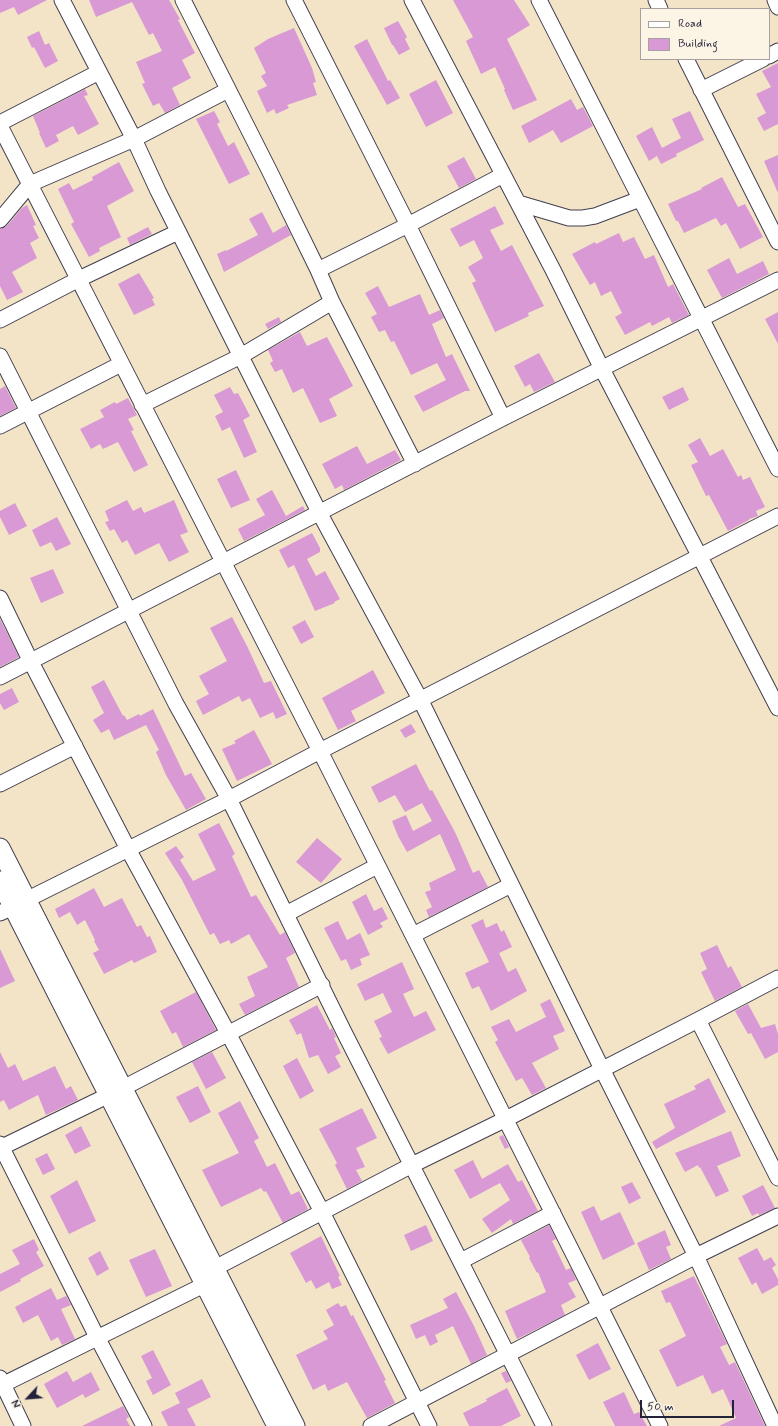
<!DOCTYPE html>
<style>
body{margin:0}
#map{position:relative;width:778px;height:1426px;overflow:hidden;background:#f3e4c7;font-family:Mynerve,sans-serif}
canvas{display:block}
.legend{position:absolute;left:640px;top:8px;width:130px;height:52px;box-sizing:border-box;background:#fcf5e5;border:1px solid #a5a1a1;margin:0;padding:5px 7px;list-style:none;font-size:12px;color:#22223b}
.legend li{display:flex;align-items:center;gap:8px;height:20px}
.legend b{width:20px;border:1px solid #a5a1a1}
.north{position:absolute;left:8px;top:1378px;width:40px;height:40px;-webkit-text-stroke:3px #fcf5e5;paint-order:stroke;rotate:244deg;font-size:11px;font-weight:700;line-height:16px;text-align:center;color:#22223b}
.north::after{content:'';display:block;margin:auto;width:14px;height:18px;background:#22223b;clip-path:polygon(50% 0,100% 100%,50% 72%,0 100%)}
.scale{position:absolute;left:640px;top:1400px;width:94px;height:18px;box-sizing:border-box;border:2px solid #22223b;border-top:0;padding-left:5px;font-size:12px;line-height:14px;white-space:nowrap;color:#22223b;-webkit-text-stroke:3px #fcf5e5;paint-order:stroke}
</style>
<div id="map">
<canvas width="778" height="1426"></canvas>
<ul class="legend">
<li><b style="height:5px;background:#fff"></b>Road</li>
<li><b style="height:11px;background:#d899d4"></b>Building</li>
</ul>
<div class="north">N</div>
<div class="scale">50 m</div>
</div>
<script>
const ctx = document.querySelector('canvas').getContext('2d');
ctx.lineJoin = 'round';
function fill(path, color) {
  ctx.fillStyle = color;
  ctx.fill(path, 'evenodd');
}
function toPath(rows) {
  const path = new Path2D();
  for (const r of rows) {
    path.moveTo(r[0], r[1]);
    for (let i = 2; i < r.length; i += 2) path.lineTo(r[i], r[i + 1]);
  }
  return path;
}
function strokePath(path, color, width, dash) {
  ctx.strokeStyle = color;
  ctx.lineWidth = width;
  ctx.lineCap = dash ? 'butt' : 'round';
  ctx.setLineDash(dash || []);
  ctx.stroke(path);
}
fill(toPath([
 [0,0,47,0,18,15,14,7,0,13],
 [89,0,169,0,180,19,178,20,195,53,182,60,191,78,172,88,180,105,165,113,159,103,153,106,142,84,145,83,136,62,162,51,153,33,149,35,132,2,96,17],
 [453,0,514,0,530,25,507,39,537,100,513,110,504,90,505,89,495,67,481,74,466,41,473,37],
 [398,21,407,37,405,39,410,49,399,55,393,45,392,45,384,28],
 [294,28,312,68,316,82,313,83,317,95,287,105,289,108,276,114,274,109,267,113,257,91,267,86,261,76,266,73,254,48,268,39],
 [39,31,45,45,49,43,58,61,45,68,34,47,32,48,27,37],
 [367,39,388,81,390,80,400,98,387,105,354,46],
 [778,63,778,124,764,131,757,118,766,113,756,94,771,87,762,71],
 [436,80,453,113,426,127,409,94],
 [85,89,88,95,84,96,99,124,78,135,73,126,56,135,59,141,46,148,39,133,40,133,33,116],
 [571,99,577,110,583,107,593,126,561,143,553,130,529,143,521,126],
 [214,111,220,122,217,124,228,146,234,142,250,174,229,184,196,119],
 [690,111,704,140,676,154,677,156,661,164,657,156,649,161,636,136,652,127,662,148,681,138,672,119],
 [778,155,778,193,764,161],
 [464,157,476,179,459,188,447,166],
 [119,162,134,191,107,206,121,237,99,248,100,251,89,257,71,224,74,222,58,189,69,183,73,190,93,180,92,177],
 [722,177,738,207,745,204,763,237,740,249,726,223,721,226,716,218,684,233,678,221,676,221,668,204,702,189,701,188],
 [27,205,36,225,33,226,39,238,30,243,37,258,12,272,23,292,7,300,0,286,0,229,7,226,22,208],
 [495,206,504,224,490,230,501,251,512,245,544,306,528,313,529,316,495,332,472,283,476,281,468,267,483,258,474,240,460,247,450,229],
 [262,212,273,233,286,225,291,235,224,272,217,254,226,250,226,251,258,235,249,219],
 [148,227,152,234,130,245,127,238],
 [619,233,623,242,634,237,645,259,654,255,668,287,673,284,689,315,672,323,669,317,652,326,650,322,625,335,615,317,622,313,611,291,601,296,595,282,590,285,572,254,595,242,596,244],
 [729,258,737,274,763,261,769,274,722,298,707,270],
 [139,273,154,298,152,299,155,305,134,315,118,284],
 [378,286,389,307,420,294,429,315,440,310,444,318,432,324,446,357,452,354,470,391,465,391,423,412,414,396,446,380,437,363,411,375,394,341,391,342,385,330,379,332,371,317,377,314,365,293],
 [778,312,778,344,765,319],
 [279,317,281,322,268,329,265,324],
 [300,332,307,346,327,337,353,386,329,399,337,416,320,423,303,388,293,393,282,369,275,372,270,363,273,361,268,350],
 [539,353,555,382,534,392,530,384,525,387,514,366],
 [5,386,16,408,0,416,0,389],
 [230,387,234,394,238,393,250,416,243,420,257,452,244,458,230,427,222,431,215,416,223,412,214,395],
 [683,387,689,400,669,410,662,397],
 [128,398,137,415,128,419,134,430,131,431,148,465,134,472,118,442,103,449,100,444,91,449,80,429,104,417,100,410,115,402,116,404],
 [700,438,710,456,723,449,738,477,741,475,743,480,750,477,765,507,756,511,758,516,749,519,749,520,728,531,709,495,706,496,691,465,698,462,688,445],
 [357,446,367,464,395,450,401,460,344,490,342,485,335,489,322,464],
 [236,470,250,500,231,508,217,479],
 [272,490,286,516,303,506,305,510,244,541,238,529,265,515,256,499],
 [127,500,133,511,141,507,144,513,174,500,188,532,180,535,189,552,169,562,159,543,135,555,127,540,122,543,114,529,110,531,105,522,109,521,105,511],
 [15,503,27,526,9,535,0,517,0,511],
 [57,517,71,544,56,551,51,542,40,547,32,530],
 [312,533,320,548,320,552,307,559,316,576,325,571,340,599,334,602,335,603,315,611,294,565,288,568,279,550],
 [53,569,64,593,41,603,30,578],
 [232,617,248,648,264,683,271,681,287,714,276,719,273,712,260,718,250,698,242,702,239,696,203,715,196,701,209,694,199,676,227,661,210,628],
 [0,619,19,657,0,667],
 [305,620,314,637,301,644,292,627],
 [373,670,385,693,351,711,356,721,338,730,322,698],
 [104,680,123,716,124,715,127,720,139,714,140,716,153,709,185,776,191,773,206,799,186,810,166,775,156,752,159,750,146,725,114,740,109,729,101,733,93,720,104,713,91,687],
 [12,688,19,702,4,710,0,703,0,694],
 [411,724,416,732,405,738,400,730],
 [254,730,272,764,237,781,222,749,236,743,234,741],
 [416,764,430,791,432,790,455,832,473,873,479,870,488,887,429,917,426,910,432,907,425,892,431,890,429,883,456,870,440,834,407,852,398,836,392,821,406,815,413,831,432,821,422,803,405,812,395,795,379,803,371,787],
 [219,823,235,854,232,856,251,897,256,895,280,935,285,932,295,953,286,958,299,987,245,1015,239,1004,255,996,247,977,268,967,249,934,231,944,229,940,220,944,214,933,210,935,182,880,165,853,176,846,184,857,180,860,193,881,216,870,198,834],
 [317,838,342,859,321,883,296,862],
 [94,888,104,907,122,898,137,927,141,925,147,937,150,936,157,952,134,963,132,960,104,974,93,953,99,950,94,941,95,940,85,920,77,925,70,912,59,918,55,909],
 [366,894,374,911,382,907,388,919,380,923,383,927,368,935,352,902],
 [483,919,486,928,497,923,501,932,504,930,512,947,499,953,508,972,516,968,527,991,491,1011,479,986,472,989,465,973,489,962,471,925],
 [338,921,347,940,360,933,370,955,360,959,362,965,351,970,346,959,341,961,324,928],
 [717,945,728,968,731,966,742,987,715,1001,701,972,707,969,700,953],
 [0,949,15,981,0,988],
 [402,962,414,989,403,994,414,1017,426,1011,436,1030,388,1054,379,1038,382,1037,374,1021,392,1012,383,993,365,1001,357,984],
 [196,992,216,1030,183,1047,176,1032,172,1034,160,1011],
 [550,999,565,1031,553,1036,559,1049,532,1063,546,1088,532,1095,522,1078,516,1081,495,1042,498,1040,491,1027,509,1019,516,1032,546,1017,540,1004],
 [748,1004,761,1028,775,1024,778,1034,778,1052,765,1059,751,1033,748,1034,735,1011],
 [317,1005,330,1030,332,1028,336,1037,334,1038,341,1053,335,1056,341,1067,328,1074,318,1055,309,1058,301,1033,297,1035,289,1020],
 [0,1052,8,1068,15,1064,23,1081,55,1066,66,1089,71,1086,78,1100,46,1115,38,1095,9,1110,4,1100,0,1102],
 [212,1052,226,1078,206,1089,192,1062],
 [297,1058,314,1091,300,1099,283,1066],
 [709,1078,726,1112,656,1149,652,1142,675,1128,664,1104,696,1089,694,1086],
 [198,1086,211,1112,190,1123,176,1097],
 [240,1101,259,1138,254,1141,267,1167,275,1163,291,1195,299,1191,308,1209,283,1223,266,1191,264,1192,261,1188,221,1207,202,1170,239,1153,218,1113],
 [362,1108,377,1138,356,1148,365,1167,356,1170,362,1181,347,1189,335,1165,337,1163,319,1129],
 [81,1126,91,1146,75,1154,65,1135],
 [731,1131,741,1156,717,1166,729,1191,716,1197,700,1167,699,1168,698,1165,685,1172,675,1153],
 [503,1135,509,1147,505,1149,499,1137],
 [47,1153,55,1169,43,1175,35,1159],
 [473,1160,482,1179,508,1164,518,1182,522,1180,538,1211,513,1224,511,1219,492,1233,482,1219,510,1200,500,1183,470,1199,454,1170],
 [77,1180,96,1221,69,1234,50,1196],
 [632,1182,641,1198,629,1204,621,1187],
 [763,1185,775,1208,759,1215,758,1213,752,1216,742,1196],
 [594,1206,601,1221,620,1212,635,1244,603,1260,581,1212],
 [426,1225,433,1241,411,1251,404,1235],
 [549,1225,556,1239,552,1241,566,1270,571,1268,576,1280,568,1283,576,1297,561,1305,565,1315,517,1339,505,1311,546,1292,538,1272,537,1273,529,1258,530,1257,521,1240],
 [665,1230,671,1245,666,1247,671,1259,649,1270,637,1243],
 [321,1236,340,1276,338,1277,342,1285,332,1289,329,1282,316,1289,311,1280,306,1283,290,1253],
 [34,1239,39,1250,36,1252,44,1266,20,1279,21,1281,0,1292,0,1274,20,1264,12,1250],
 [757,1248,764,1261,771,1257,776,1265,772,1268,778,1279,778,1285,762,1294,756,1282,752,1285,738,1258],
 [155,1249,172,1286,146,1297,129,1260],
 [100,1251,109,1269,97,1276,88,1258],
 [694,1276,727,1344,720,1347,729,1365,735,1362,765,1426,719,1426,736,1418,723,1389,712,1394,703,1375,677,1387,659,1350,686,1336,670,1302,666,1303,661,1291],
 [51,1288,57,1300,66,1296,71,1305,61,1309,75,1339,62,1345,58,1337,51,1341,38,1315,23,1323,15,1307],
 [456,1292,474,1326,487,1355,471,1364,453,1326,435,1335,438,1342,430,1346,425,1335,416,1339,410,1325,448,1308,443,1299],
 [338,1303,341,1307,346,1305,351,1316,353,1315,386,1380,384,1381,395,1403,367,1418,347,1382,328,1391,325,1384,313,1390,296,1355,328,1339,323,1331,334,1325,326,1310],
 [598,1343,611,1369,589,1380,576,1355],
 [153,1350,171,1385,153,1395,146,1381,152,1378,141,1356],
 [67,1371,73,1382,91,1372,100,1390,85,1398,83,1394,57,1408,44,1384],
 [506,1371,511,1381,506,1383,501,1373],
 [202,1379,211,1397,187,1409,196,1426,168,1426,161,1412,180,1403,175,1393],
 [507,1388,521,1416,501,1426,469,1426,463,1413,487,1401,486,1399],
 [624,1392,634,1414,639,1412,647,1426,615,1426,603,1402],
 [123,1406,129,1417,126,1419,130,1426,82,1426]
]), '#d899d4');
const minor = toPath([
 [62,0,134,139,158,191,319,512,420,699,602,1069,696,1256,775,1426],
 [183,0,269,170,318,270,332,302,415,464],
 [294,0,408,225,503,418],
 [412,0,553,270,602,369,700,557,778,708],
 [539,0,778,469],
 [656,0,660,9],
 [775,0,778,7],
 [769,56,778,51],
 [686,59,778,242],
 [701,90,763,59],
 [0,123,99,72],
 [0,126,320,751,660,1426],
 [518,203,569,218,583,218,595,216,640,199],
 [0,220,30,184,134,139,228,90],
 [318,270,408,225,503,175],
 [0,320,79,279,178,232],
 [0,356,176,704,229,799,344,1032,544,1426],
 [142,405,241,356,332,302],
 [0,426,121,364],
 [0,598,31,662,128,849,228,1033,322,1212,429,1426],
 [0,677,503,418,778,280],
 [0,784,75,746],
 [26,900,229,799,320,751,778,516],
 [0,913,13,907],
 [286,914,377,866],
 [413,935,511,885],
 [698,1020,778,1178],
 [123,1088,322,985],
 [0,1144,97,1337,144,1426],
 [0,1148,109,1095],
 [461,1261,553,1213],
 [215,1268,412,1165,506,1119,698,1020,778,978],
 [0,1378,23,1426],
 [0,1386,206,1284],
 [371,1426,696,1256,778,1216]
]);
const tertiary = toPath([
 [0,848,295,1426],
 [0,881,277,1426]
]);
strokePath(minor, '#413f50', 17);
strokePath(tertiary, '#413f50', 21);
strokePath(minor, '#fff', 15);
strokePath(tertiary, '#fff', 19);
</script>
